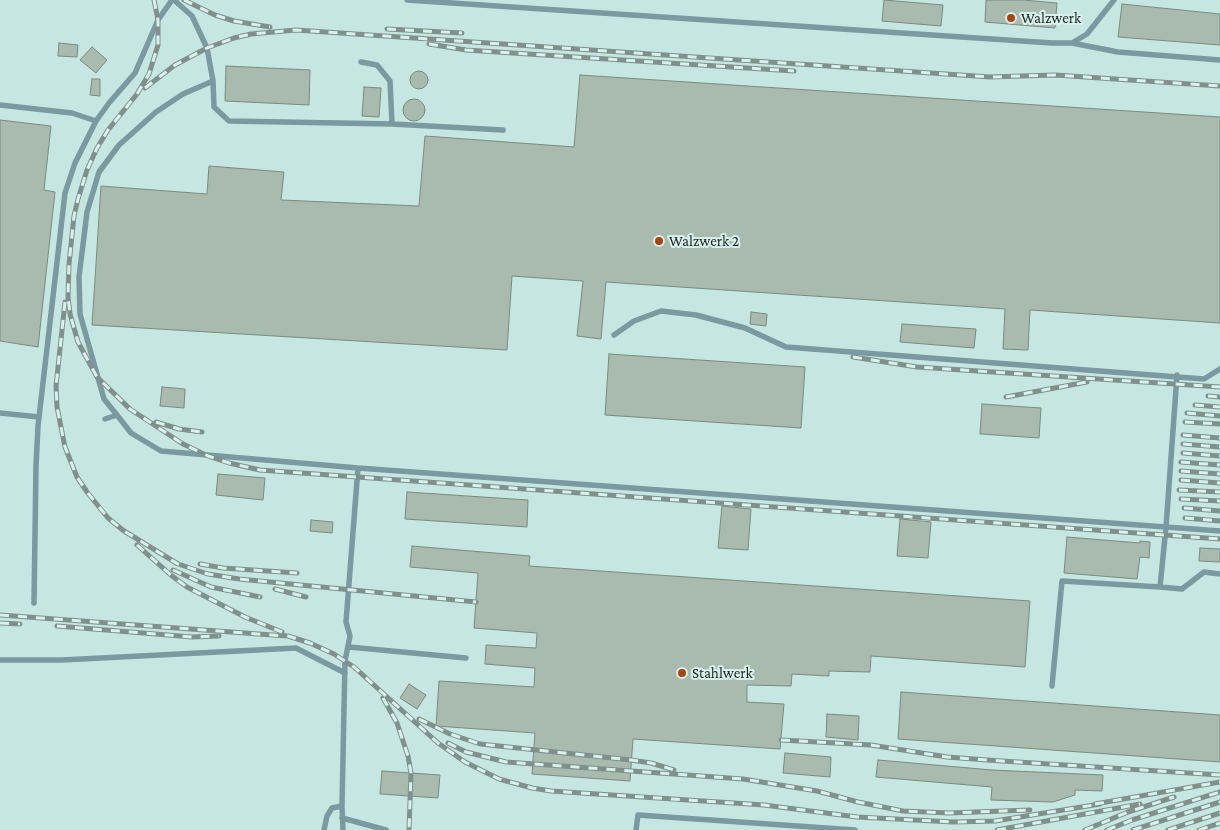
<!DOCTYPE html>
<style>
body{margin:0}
canvas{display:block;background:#d9f1ed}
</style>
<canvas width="1220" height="830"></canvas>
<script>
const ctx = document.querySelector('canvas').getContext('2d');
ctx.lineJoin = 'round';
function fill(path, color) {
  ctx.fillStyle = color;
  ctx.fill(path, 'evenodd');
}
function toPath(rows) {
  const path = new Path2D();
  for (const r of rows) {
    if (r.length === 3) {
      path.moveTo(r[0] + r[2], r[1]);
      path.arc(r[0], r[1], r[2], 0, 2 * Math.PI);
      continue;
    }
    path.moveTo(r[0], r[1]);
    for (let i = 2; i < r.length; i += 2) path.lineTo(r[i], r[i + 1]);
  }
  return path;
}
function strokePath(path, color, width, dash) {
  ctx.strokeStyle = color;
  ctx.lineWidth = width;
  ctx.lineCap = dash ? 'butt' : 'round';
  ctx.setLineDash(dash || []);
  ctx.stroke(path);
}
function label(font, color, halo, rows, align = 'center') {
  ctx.font = font + ' "Crimson Pro",serif';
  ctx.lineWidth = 4;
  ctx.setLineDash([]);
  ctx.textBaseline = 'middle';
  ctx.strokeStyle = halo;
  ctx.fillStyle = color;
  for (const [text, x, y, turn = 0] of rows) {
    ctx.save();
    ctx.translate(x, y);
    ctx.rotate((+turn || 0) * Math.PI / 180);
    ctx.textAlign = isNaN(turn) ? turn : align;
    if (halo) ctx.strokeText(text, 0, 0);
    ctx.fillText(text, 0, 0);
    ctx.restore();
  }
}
fill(toPath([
 [0,0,1220,0,1220,830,0,830]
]), '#c6e7e1');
const building = toPath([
 [884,0,943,5,941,26,882,21,884,0],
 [986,0,1023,0,1057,3,1055,28,985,22,986,0],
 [1122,4,1220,14,1220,45,1118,37,1122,4],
 [59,43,78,45,77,57,58,56,59,43],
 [92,47,107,60,96,73,80,60,92,47],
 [226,66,310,70,309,105,225,101,226,66],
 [419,80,9],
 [580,75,1220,117,1220,323,1030,310,1028,350,1003,349,1005,309,606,282,601,339,577,336,583,281,512,276,507,350,92,325,101,186,207,194,209,166,284,172,281,200,419,206,425,136,574,147,580,75],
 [92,79,100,79,100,96,90,95,92,79],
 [364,87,381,88,379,117,362,116,364,87],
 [414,110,11],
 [0,120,51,126,44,190,55,192,38,347,0,341,0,120],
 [751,312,767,314,766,326,750,324,751,312],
 [902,324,976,329,974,348,900,342,902,324],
 [609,354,805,367,801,428,605,415,609,354],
 [162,387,185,389,184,408,160,406,162,387],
 [982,404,1041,408,1039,438,980,434,982,404],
 [218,474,265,478,263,500,216,495,218,474],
 [407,492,528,500,527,527,405,519,407,492],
 [722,506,751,509,748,550,718,548,722,506],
 [900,519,931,522,928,558,897,556,900,519],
 [311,520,333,522,332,533,310,531,311,520],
 [1067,537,1140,543,1140,541,1150,542,1149,558,1140,557,1137,579,1064,573,1067,537],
 [412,546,530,556,529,566,1030,601,1025,667,871,656,870,672,829,671,829,676,792,674,791,686,747,685,747,702,784,704,780,749,633,739,630,781,532,774,535,733,436,726,439,681,534,687,535,668,485,664,486,645,536,648,537,633,474,628,478,573,410,567,412,546],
 [1200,548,1220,549,1220,562,1199,561,1200,548],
 [409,684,426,695,417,709,400,698,409,684],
 [901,692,1220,715,1220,762,898,739,901,692],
 [827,714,859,716,858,740,826,737,827,714],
 [785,753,831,757,830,777,783,773,785,753],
 [878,760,992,770,1103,775,1102,791,1075,790,1075,795,1053,802,991,800,992,787,876,777,878,760],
 [382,771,440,775,438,798,380,794,382,771]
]);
fill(building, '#a9bbaf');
strokePath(building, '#7a8b80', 1);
strokePath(toPath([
 [174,0,192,16,207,48,213,81,214,107,229,121,392,124,503,130],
 [407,0,1052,43,1072,43,1087,34,1114,0],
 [1072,43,1118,52,1220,60],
 [361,62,377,65,390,81,392,124],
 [0,105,72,113,96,121],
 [614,335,634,321,661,311,696,315,745,328,786,347,1204,379,1220,369],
 [1177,375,1166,527,1220,531],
 [0,413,39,417],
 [117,415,104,399,80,314,79,277,87,212,99,172,119,145,156,112,183,94,213,81],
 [105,419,117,415,131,433,161,451,358,468],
 [34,603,36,466,38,426,65,193,75,163,96,121,109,103,135,73,158,20,172,0],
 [349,647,466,658],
 [0,660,62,660,296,648,345,673],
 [1052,686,1062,581,1160,587],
 [342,818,386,830],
 [324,830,327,816,332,808,342,806],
 [343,830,342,806,345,661,350,636,346,622,358,468,1166,527,1160,587,1182,589,1204,572,1220,574],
 [636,830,638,815,855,830]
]), '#7b99a0', 5.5);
const rail = toPath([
 [154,0,158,20,158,45,149,74,137,94,108,130,97,148,87,170,78,199,74,216,69,264,68,297,70,314,78,342,97,377,130,409,183,444,208,456,229,463,260,470,1220,539],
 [184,0,215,15,234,21,270,27],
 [387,29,462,33],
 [429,44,466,50,794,71],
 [145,88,175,65,207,48,234,38,251,34,296,30,990,77,1055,75,1220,86],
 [65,302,56,386,57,407,65,447,77,477,87,492,108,518,124,531,178,564,208,574,239,579,476,602],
 [853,357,917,367,1220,387],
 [1208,396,1220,397],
 [1006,397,1087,382],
 [1195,405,1220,407],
 [1187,413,1220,416],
 [156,422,179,429,202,432],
 [1185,422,1220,424],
 [1183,435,1220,438],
 [1183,444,1220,447],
 [1183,453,1220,456],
 [1181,462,1220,465],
 [1181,471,1220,474],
 [1181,480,1220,483],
 [1179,490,1220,492],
 [1181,499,1220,501],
 [1184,508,1220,511],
 [1185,518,1220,521],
 [137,545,172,576,187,587,245,617,282,632],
 [200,564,223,568,297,573],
 [173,570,211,587,260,597],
 [275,589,306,597],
 [0,615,272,635,288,636,310,643,334,654,354,667,438,743,465,762,499,779,532,788,551,791,764,805,857,817,953,822,995,821,1100,804],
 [0,623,20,624],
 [57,626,192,637,219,636],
 [383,698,397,723,408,756,411,773,409,830],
 [419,719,450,734,480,744,631,760,651,763,674,770],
 [781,740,871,745,947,757,987,760,1220,775],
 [448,743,466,752,506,762,743,779,817,791,858,802,903,811,949,813,1030,810],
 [1095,804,1220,782],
 [997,830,1140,804],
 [1085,830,1128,812,1174,797],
 [1107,830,1132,820,1220,792],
 [1133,830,1220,802],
 [1168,830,1220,813],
 [1199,830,1220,823]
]);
strokePath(rail, '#7f908d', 5);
strokePath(rail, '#d9f1ed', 3, [9]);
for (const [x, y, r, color] of [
 [1011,18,5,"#a8450e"],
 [659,241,5,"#a8450e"],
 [682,673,5,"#a8450e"]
]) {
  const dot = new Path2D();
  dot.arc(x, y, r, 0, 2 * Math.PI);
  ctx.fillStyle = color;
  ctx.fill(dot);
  strokePath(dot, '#d9f1ed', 2);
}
label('15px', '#1a2321', '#d9f1ed', [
 ["Walzwerk",1021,18],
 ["Walzwerk 2",669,241],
 ["Stahlwerk",692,673]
], 'left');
</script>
